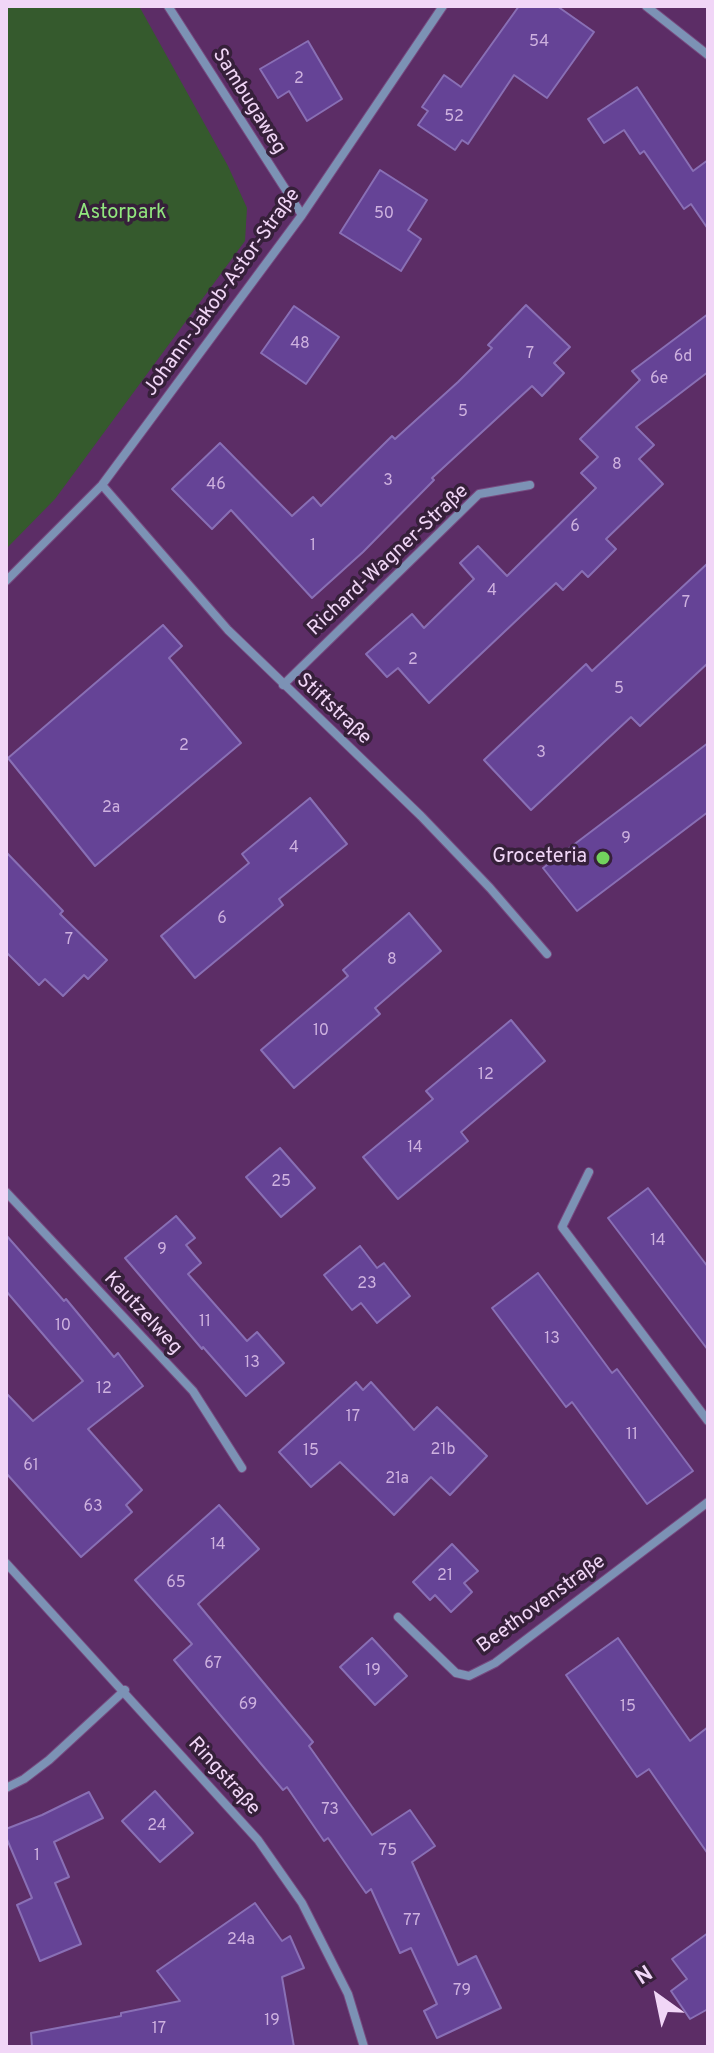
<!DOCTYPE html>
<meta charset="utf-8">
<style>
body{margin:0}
#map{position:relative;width:714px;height:2053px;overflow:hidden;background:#5c2d66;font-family:Overpass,sans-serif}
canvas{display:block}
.frame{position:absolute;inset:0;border:8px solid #f1d6f7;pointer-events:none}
.north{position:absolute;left:618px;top:1957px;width:80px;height:80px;-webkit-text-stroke:6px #36203a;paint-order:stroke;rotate:327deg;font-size:22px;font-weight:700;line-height:32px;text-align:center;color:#f1d6f7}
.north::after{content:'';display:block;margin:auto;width:28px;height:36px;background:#f1d6f7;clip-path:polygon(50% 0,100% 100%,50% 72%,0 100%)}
</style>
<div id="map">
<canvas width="714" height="2053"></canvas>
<div class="frame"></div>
<div class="north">N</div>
</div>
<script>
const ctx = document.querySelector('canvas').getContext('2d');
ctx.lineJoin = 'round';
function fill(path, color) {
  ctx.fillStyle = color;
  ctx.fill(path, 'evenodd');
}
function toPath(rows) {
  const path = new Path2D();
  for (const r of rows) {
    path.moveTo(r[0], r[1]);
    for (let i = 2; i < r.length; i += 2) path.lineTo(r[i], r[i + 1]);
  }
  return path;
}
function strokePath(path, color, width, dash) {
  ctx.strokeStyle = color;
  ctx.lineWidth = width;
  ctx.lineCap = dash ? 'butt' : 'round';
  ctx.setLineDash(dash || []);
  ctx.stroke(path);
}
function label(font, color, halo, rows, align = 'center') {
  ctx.font = font + ' Overpass,sans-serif';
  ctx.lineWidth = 7;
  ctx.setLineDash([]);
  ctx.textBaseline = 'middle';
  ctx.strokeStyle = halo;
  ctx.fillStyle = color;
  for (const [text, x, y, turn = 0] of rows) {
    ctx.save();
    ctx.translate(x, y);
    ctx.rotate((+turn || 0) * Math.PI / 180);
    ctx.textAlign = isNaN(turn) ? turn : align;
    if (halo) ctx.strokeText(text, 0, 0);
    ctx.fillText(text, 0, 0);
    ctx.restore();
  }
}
fill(toPath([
 [6,6,139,6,228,166,247,208,245,241,55,499,6,549]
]), '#355a2d');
const building = toPath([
 [519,6,557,6,594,32,547,98,514,75,468,144,462,140,455,150,418,125,428,111,422,107,444,75,461,87,519,6],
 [308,41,342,99,307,121,289,91,278,98,260,69,308,41],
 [637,87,693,171,708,160,708,229,691,204,684,209,644,151,640,154,624,130,604,143,588,119,637,87],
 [380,170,427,200,408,230,421,239,401,271,340,233,380,170],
 [526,305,570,347,554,363,564,373,542,396,532,386,432,478,434,480,363,552,312,598,231,510,212,529,172,489,220,443,292,516,313,497,321,506,392,436,395,439,458,382,492,348,488,345,526,305],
 [294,306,339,337,306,384,261,353,294,306],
 [708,314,708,372,636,427,654,445,639,459,663,484,606,539,616,549,588,577,582,571,563,590,556,583,429,703,398,668,387,677,366,654,412,614,424,628,474,579,460,563,478,546,507,576,596,488,581,473,598,457,580,439,640,380,632,371,708,314],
 [708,563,708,663,640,726,631,717,531,810,484,760,586,664,592,671,708,563],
 [163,625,182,646,169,658,241,743,95,866,8,758,163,625],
 [708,743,708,812,577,911,543,868,708,743],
 [310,798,347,844,279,899,283,905,195,978,161,936,249,863,242,854,310,798],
 [6,852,63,911,60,914,107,960,88,979,84,975,63,996,45,979,39,985,6,952,6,852],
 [409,913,441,951,375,1008,380,1014,294,1088,261,1050,348,976,343,970,409,913],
 [511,1020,545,1061,461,1132,468,1141,398,1199,363,1157,433,1099,426,1091,511,1020],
 [280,1148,315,1188,281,1217,246,1177,280,1148],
 [648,1188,708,1267,708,1350,608,1218,648,1188],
 [176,1216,195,1238,186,1245,201,1263,188,1274,247,1341,257,1332,284,1363,246,1396,203,1347,202,1349,125,1258,176,1216],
 [6,1235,64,1301,66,1299,114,1357,118,1353,143,1386,88,1429,142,1490,126,1505,132,1512,81,1557,6,1473,6,1393,33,1421,83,1381,6,1291,6,1235],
 [360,1246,377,1268,384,1263,410,1296,377,1323,361,1303,352,1310,324,1275,360,1246],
 [538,1273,612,1373,617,1369,693,1471,647,1504,572,1402,566,1407,492,1308,538,1273],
 [356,1382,363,1390,371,1382,414,1430,437,1407,487,1456,450,1495,431,1477,394,1515,340,1462,311,1487,279,1452,356,1382],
 [219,1505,259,1549,198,1604,313,1742,309,1746,372,1835,410,1810,435,1846,412,1862,458,1965,476,1956,501,2008,437,2038,424,2011,437,2004,411,1948,400,1953,371,1889,366,1893,328,1838,324,1841,287,1787,283,1790,174,1660,192,1644,135,1580,219,1505],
 [452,1544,478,1571,464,1583,472,1592,451,1612,435,1595,430,1600,413,1582,452,1544],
 [372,1638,407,1676,375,1705,340,1667,372,1638],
 [618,1638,690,1741,708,1727,708,1854,649,1769,637,1777,566,1675,618,1638],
 [155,1791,193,1833,160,1862,122,1821,155,1791],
 [89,1792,103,1818,54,1842,69,1877,55,1883,81,1944,40,1961,17,1905,32,1898,6,1837,6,1829,42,1815,89,1792],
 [255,1903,282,1941,290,1936,304,1968,282,1977,294,2047,32,2047,31,2033,121,2016,121,2013,180,2001,157,1971,255,1903],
 [708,1933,708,2009,690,2019,671,1991,687,1979,672,1959,708,1933]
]);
fill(building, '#654396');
strokePath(building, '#896fb5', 2);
const street = toPath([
 [168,6,302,215],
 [646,6,708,55],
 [102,485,228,630,421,816,490,888,547,954],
 [6,581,102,485,302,215,443,6],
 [283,685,479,494,530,485],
 [589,1172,562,1227,708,1421],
 [6,1192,193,1391,242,1468],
 [6,1563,258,1840,302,1903,348,1994,364,2047],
 [398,1617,456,1673,469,1676,495,1663,708,1502],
 [6,1788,24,1779,49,1760,125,1690]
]);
strokePath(street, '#774b80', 10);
strokePath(street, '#7c92b5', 8);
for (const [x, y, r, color] of [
 [603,858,8,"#72d25d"]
]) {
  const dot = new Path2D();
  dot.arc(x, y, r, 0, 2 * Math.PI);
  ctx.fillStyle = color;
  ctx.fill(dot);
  strokePath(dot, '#36203a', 3);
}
label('16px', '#ceb1df', null, [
 ["54",539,43],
 ["2",299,80],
 ["52",454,118],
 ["50",384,215],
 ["48",300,345],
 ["7",530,355],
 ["6d",683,358],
 ["6e",659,380],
 ["5",463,413],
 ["8",617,466],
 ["3",388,482],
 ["46",216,486],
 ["6",575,528],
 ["1",313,547],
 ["4",492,592],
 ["7",686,604],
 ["2",413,661],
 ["5",619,690],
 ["2",184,747],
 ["3",541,754],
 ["2a",111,809],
 ["9",626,840],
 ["4",294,849],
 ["6",222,920],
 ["7",69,941],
 ["8",392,961],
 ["10",321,1032],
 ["12",486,1076],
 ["14",415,1149],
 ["25",281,1183],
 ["14",658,1242],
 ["9",162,1251],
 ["23",367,1285],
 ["11",205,1323],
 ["10",63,1327],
 ["13",552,1340],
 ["13",252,1364],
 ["12",104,1390],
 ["17",353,1418],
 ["11",632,1436],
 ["21b",443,1451],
 ["15",311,1452],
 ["61",31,1467],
 ["21a",397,1480],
 ["63",93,1508],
 ["14",218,1546],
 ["21",445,1577],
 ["65",176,1584],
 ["67",213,1665],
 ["19",373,1672],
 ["69",248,1706],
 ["15",628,1708],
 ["73",330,1811],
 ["24",157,1827],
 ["75",388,1852],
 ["1",37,1857],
 ["77",412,1922],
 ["24a",241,1941],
 ["79",462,1992],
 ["19",272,2022],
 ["17",159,2030]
]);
label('20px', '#f1d6f7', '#36203a', [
 ["Sambugaweg",248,102,58],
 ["Johann-Jakob-Astor-Straße",223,293,-54],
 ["Richard-Wagner-Straße",389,561,-43],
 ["Stiftstraße",333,710,43],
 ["Kautzelweg",142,1314,47],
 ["Beethovenstraße",542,1605,-36],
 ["Ringstraße",223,1777,48]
]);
label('20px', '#91e77e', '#36203a', [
 ["Astorpark",122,214]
]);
label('20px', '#f1d6f7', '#36203a', [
 ["Groceteria",587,858]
], 'right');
</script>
